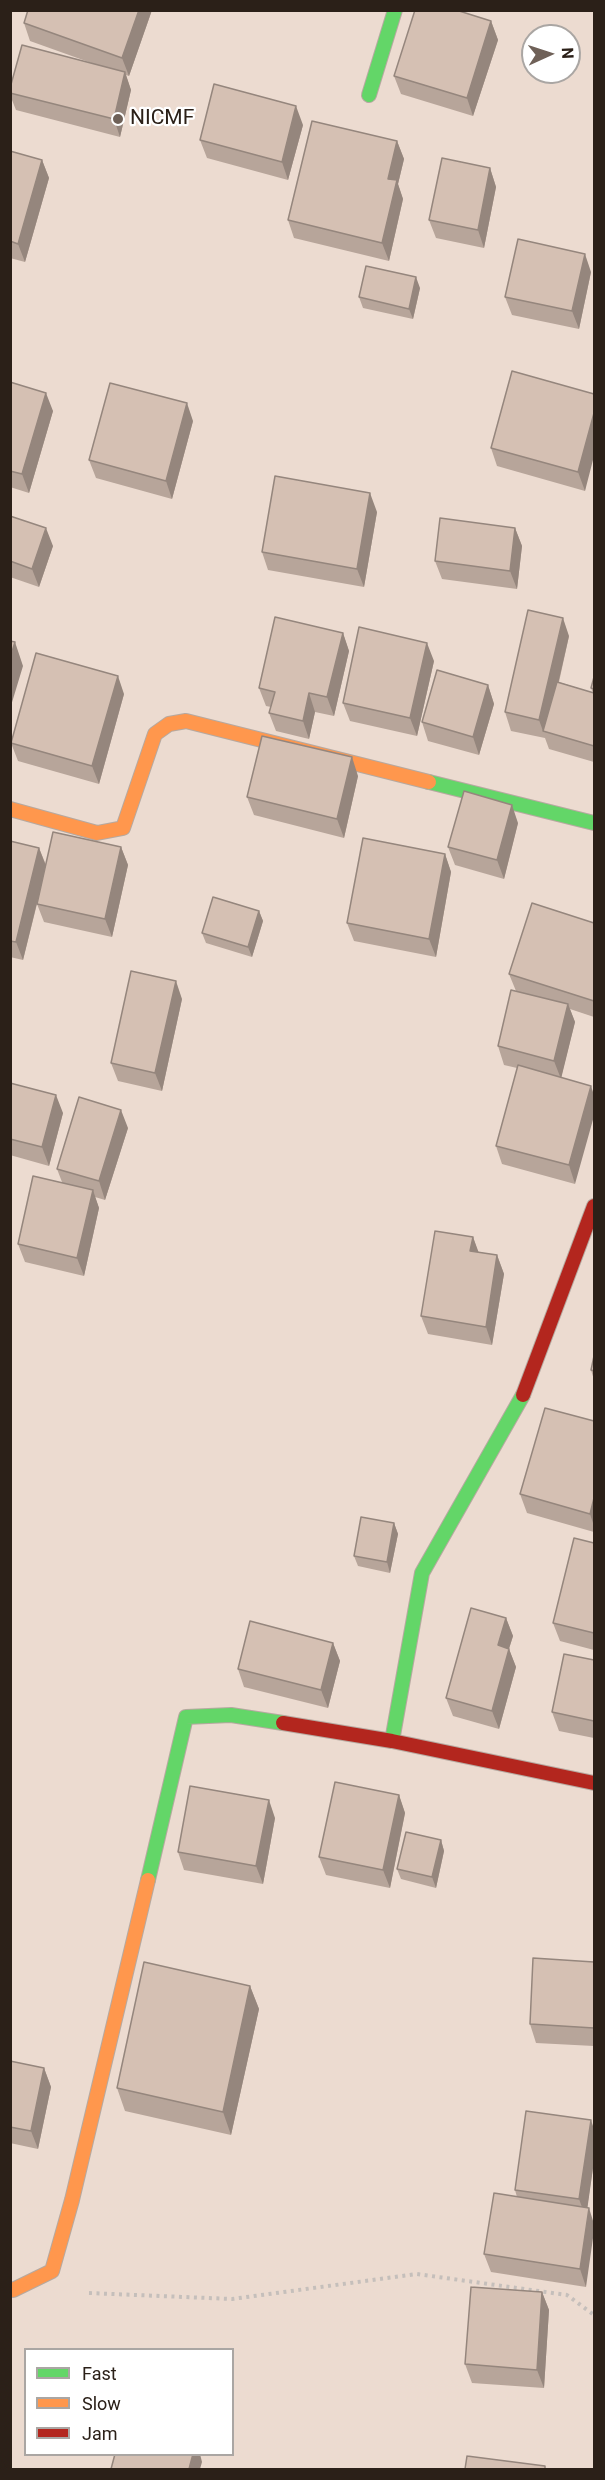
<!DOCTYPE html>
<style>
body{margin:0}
#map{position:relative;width:605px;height:2480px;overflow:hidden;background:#ecdbd0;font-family:Roboto,sans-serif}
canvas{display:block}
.frame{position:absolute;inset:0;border:12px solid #2b2018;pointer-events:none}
.legend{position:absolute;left:24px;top:2348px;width:210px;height:108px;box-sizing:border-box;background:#fff;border:2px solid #aaa6a3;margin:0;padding:8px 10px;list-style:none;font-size:18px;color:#2b2018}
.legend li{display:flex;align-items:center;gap:12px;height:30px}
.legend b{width:30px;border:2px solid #aaa6a3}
.north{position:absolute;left:521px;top:24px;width:60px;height:60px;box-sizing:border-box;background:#fff;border:2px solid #aaa6a3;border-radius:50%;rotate:87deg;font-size:16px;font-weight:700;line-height:24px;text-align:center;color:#2b2018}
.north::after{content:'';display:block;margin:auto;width:21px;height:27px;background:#6f6158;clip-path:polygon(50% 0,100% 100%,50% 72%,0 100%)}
</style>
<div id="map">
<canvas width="605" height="2480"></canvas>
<div class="frame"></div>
<ul class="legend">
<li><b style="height:8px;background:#63d668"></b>Fast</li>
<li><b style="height:8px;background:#ff974d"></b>Slow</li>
<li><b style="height:8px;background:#b3261e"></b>Jam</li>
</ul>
<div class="north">N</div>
</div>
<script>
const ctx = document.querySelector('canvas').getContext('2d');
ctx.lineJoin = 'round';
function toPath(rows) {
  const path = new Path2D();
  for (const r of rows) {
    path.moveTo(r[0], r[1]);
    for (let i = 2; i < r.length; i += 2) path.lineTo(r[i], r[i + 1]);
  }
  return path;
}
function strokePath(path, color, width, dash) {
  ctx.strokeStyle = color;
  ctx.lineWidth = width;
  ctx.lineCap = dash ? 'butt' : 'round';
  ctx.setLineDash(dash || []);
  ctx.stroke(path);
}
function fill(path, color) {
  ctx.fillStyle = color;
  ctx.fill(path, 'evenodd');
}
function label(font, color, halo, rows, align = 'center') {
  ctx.font = font + ' Roboto,sans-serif';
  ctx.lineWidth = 4.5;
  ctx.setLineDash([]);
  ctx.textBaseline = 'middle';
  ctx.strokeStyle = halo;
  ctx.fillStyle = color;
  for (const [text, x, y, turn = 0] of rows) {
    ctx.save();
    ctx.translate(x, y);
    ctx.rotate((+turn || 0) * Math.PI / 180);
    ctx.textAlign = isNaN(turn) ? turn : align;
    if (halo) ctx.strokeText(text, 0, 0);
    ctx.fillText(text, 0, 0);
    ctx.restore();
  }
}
const fast = toPath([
 [369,95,395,10],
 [429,782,594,823],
 [392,1741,422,1573,523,1395],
 [148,1880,186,1717,231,1715,283,1723]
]);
const slow = toPath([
 [10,809,97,833,123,828,155,734,169,724,186,721,429,782],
 [10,2289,13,2290,52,2271,72,2200,148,1880]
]);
const jam = toPath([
 [523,1395,594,1206],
 [283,1723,392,1741,594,1783]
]);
strokePath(fast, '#b6a9a0', 16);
strokePath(slow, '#b6a9a0', 16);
strokePath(jam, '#b6a9a0', 16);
strokePath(toPath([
 [89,2293,232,2299,417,2274,567,2295,594,2315]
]), '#c5bfbb', 4, [3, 4.5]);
strokePath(fast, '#63d668', 14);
strokePath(slow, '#ff974d', 14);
strokePath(jam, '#b3261e', 14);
fill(toPath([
 [152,10,129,76,126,75,131,90,120,137,16,110,10,95,10,88,97,65,30,41,24,23],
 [491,21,498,40,473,116,401,94,394,76],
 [303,125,288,180,207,158,200,140],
 [397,141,404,159,398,184,403,199,389,261,294,238,288,220],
 [10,151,42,160,49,178,25,262,10,258],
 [490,168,496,187,484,248,436,238,429,220],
 [591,272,579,329,512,315,505,297],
 [420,288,413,319,363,308,359,297],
 [10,382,53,411,29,493,10,487],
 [594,394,585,491,497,466,491,448],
 [193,421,172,499,96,478,89,460],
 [377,512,364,587,268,570,262,552],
 [10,516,53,546,39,587,10,577],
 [515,528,522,546,517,589,442,579,435,561],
 [343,633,349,651,334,716,315,712,309,739,276,731,269,713,271,707,266,706,259,688],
 [569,636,559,682,593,693,591,688,594,677,594,762,549,749,545,738,511,731,505,712],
 [434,661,417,736,350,721,343,703],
 [488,685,494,704,479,755,428,741,422,722],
 [124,694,99,784,18,761,11,743],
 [358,776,344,838,254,815,247,797],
 [518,823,504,879,455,865,448,847],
 [10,841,39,848,46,865,121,847,128,865,112,937,44,922,37,904,43,880,23,960,10,957],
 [445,854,451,872,436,957,354,941,347,923],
 [259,911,263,921,252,957,206,943,202,933],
 [594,923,594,1017,570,1009,575,1022,561,1077,575,1184,502,1164,496,1146,517,1068,504,1065,498,1046,516,991,509,974],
 [182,999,162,1091,118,1081,111,1063],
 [10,1083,63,1113,49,1166,10,1155],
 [128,1128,105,1200,95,1197,99,1208,84,1276,25,1262,18,1244,62,1182,57,1169],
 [473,1237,478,1252,497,1255,504,1274,492,1345,428,1334,421,1316],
 [594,1356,594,1380,591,1370],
 [594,1421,594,1532,527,1513,520,1494],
 [394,1523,398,1534,390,1573,358,1566,354,1556],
 [594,1543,594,1650,560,1641,553,1623],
 [506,1618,513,1636,509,1649,516,1667,499,1729,453,1716,446,1698],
 [333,1643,340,1661,328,1708,244,1687,238,1669],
 [594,1660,594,1738,559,1731,552,1712],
 [399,1795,405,1813,390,1888,326,1875,319,1857],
 [275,1818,263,1884,184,1870,178,1852],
 [441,1840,444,1851,436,1888,401,1879,397,1869],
 [594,1962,594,2046,536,2043,530,2024],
 [250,1986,259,2009,231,2135,125,2111,117,2088],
 [10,2061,44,2068,51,2087,38,2149,10,2143],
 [594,2161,587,2208,586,2287,491,2272,484,2254,517,2197,515,2190],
 [542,2292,549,2310,544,2388,472,2383,465,2364]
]), '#b7a59a');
fill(toPath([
 [139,10,152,10,129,76,122,58],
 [491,21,498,40,473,116,467,98],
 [125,72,131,90,120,137,114,119],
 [296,106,303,125,288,180,282,162],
 [397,141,404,159,398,184,403,199,389,261,382,243,388,179],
 [42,160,49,178,25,262,18,244],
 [490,168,496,187,484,248,478,230],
 [585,254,591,272,579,329,572,311],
 [416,277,420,288,413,319,409,309],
 [46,393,53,411,29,493,22,474],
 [187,403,193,421,172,499,166,481],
 [594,413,594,456,585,491,578,472],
 [370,493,377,512,364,587,357,569],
 [46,528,53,546,39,587,32,569],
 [515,528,522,546,517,589,510,571],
 [563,618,569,636,547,732,543,731,539,720],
 [343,633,349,651,334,716,327,697],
 [15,642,23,666,10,709,10,658],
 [427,643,434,661,417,736,410,718],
 [118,676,124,694,99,784,92,766],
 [488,685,494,704,479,755,473,737],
 [309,693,315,712,309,739,303,721],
 [352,757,358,776,344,838,337,819],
 [512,805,518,823,504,879,497,860],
 [121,847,128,865,112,937,105,919],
 [39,848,46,866,23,960,16,942],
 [445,854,451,872,436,957,429,939],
 [259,911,263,921,252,957,248,947],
 [176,981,182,999,162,1091,155,1073],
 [568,1004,575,1022,561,1079,554,1061],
 [591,1086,594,1095,594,1116,575,1184,569,1165],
 [56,1095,63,1113,49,1166,42,1147],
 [121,1110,128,1128,105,1200,99,1181],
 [93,1190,99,1208,84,1276,77,1258],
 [473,1237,480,1256,470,1251],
 [497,1255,504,1274,492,1345,486,1327],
 [594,1498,594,1526,590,1514],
 [394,1523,398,1534,390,1573,387,1562],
 [506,1618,513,1636,504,1664,498,1645],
 [333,1643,340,1661,328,1708,321,1690],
 [509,1649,516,1667,499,1729,492,1711],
 [399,1795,405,1813,390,1888,383,1870],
 [269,1800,275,1818,263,1884,256,1866],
 [441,1840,444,1851,436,1888,432,1877],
 [250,1986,259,2009,231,2135,223,2112],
 [44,2068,51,2087,38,2149,31,2131],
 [591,2120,594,2129,594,2161,586,2218,579,2199],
 [589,2208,594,2224,594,2231,586,2287,580,2269],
 [542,2292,549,2310,544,2388,537,2370],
 [193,2454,200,2454,202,2462,200,2469,189,2469]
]), '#95867d');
const building = toPath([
 [28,10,139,10,122,58,24,23,28,10],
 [415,10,456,10,491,21,467,98,394,76,415,10],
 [22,45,125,72,114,119,10,93,10,88,22,45],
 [214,84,296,106,282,162,200,140,214,84],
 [312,121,397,141,388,179,397,180,382,243,288,220,312,121],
 [10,151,42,160,18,244,10,241,10,151],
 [442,158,490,168,478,230,429,220,442,158],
 [518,239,585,254,572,311,505,297,518,239],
 [366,266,416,277,409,309,359,297,366,266],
 [512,371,594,394,594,413,578,472,491,448,512,371],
 [10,382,46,393,22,474,10,471,10,382],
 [110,383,187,403,166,481,89,460,110,383],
 [275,476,370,493,357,569,262,552,275,476],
 [10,516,46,528,32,569,10,561,10,516],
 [440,518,515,528,510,571,435,561,440,518],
 [528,610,563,618,539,720,505,712,528,610],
 [275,617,343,633,327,697,309,693,303,721,269,713,275,692,259,688,275,617],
 [359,627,427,643,410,718,343,703,359,627],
 [10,641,15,642,10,658,10,641],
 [36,653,118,676,92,766,11,743,36,653],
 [437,670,488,685,473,737,422,722,437,670],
 [594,677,594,689,591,688,594,677],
 [557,682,594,693,594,746,543,731,557,682],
 [262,736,352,757,337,819,247,797,262,736],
 [464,791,512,805,497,860,448,847,464,791],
 [53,832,121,847,105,919,37,904,53,832],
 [363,838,445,854,429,939,347,923,363,838],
 [10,841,39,848,16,942,10,941,10,841],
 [213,897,259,911,248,947,202,933,213,897],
 [532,903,594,923,594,1001,509,974,532,903],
 [131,971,176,981,155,1073,111,1063,131,971],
 [511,990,568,1004,554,1061,498,1046,511,990],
 [518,1065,591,1086,569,1165,496,1146,518,1065],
 [10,1083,56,1095,42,1147,10,1139,10,1083],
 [79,1097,121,1110,99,1181,57,1169,79,1097],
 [33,1176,93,1190,77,1258,18,1244,33,1176],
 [435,1231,473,1237,470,1251,497,1255,486,1327,421,1316,435,1231],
 [594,1356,594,1371,591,1370,594,1356],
 [545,1408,594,1421,594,1498,590,1514,520,1494,545,1408],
 [361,1517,394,1523,387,1562,354,1556,361,1517],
 [574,1538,594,1543,594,1633,553,1623,574,1538],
 [471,1608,506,1618,498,1645,509,1649,492,1711,446,1698,471,1608],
 [250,1621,333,1643,321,1690,238,1669,250,1621],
 [564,1654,594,1660,594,1721,552,1712,564,1654],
 [335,1782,399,1795,383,1870,319,1857,335,1782],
 [190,1786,269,1800,256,1866,178,1852,190,1786],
 [406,1832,441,1840,432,1877,397,1869,406,1832],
 [533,1958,594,1962,594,2028,530,2024,533,1958],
 [144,1962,250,1986,223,2112,117,2088,144,1962],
 [10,2061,44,2068,31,2131,10,2127,10,2061],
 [526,2111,591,2120,579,2199,515,2190,526,2111],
 [494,2193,589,2208,580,2269,484,2254,494,2193],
 [471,2287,542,2292,537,2370,465,2364,471,2287],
 [115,2454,193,2454,189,2469,111,2469,115,2454],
 [467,2456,545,2466,545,2469,465,2469,467,2456]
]);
fill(building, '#d5c0b3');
strokePath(building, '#95867d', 1.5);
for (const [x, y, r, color] of [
 [118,119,6,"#6f6158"]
]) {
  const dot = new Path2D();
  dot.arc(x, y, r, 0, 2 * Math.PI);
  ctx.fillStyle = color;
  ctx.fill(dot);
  strokePath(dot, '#fff', 2);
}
label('21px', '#2b2018', '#fff', [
 ["NICMF",130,119]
], 'left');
</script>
